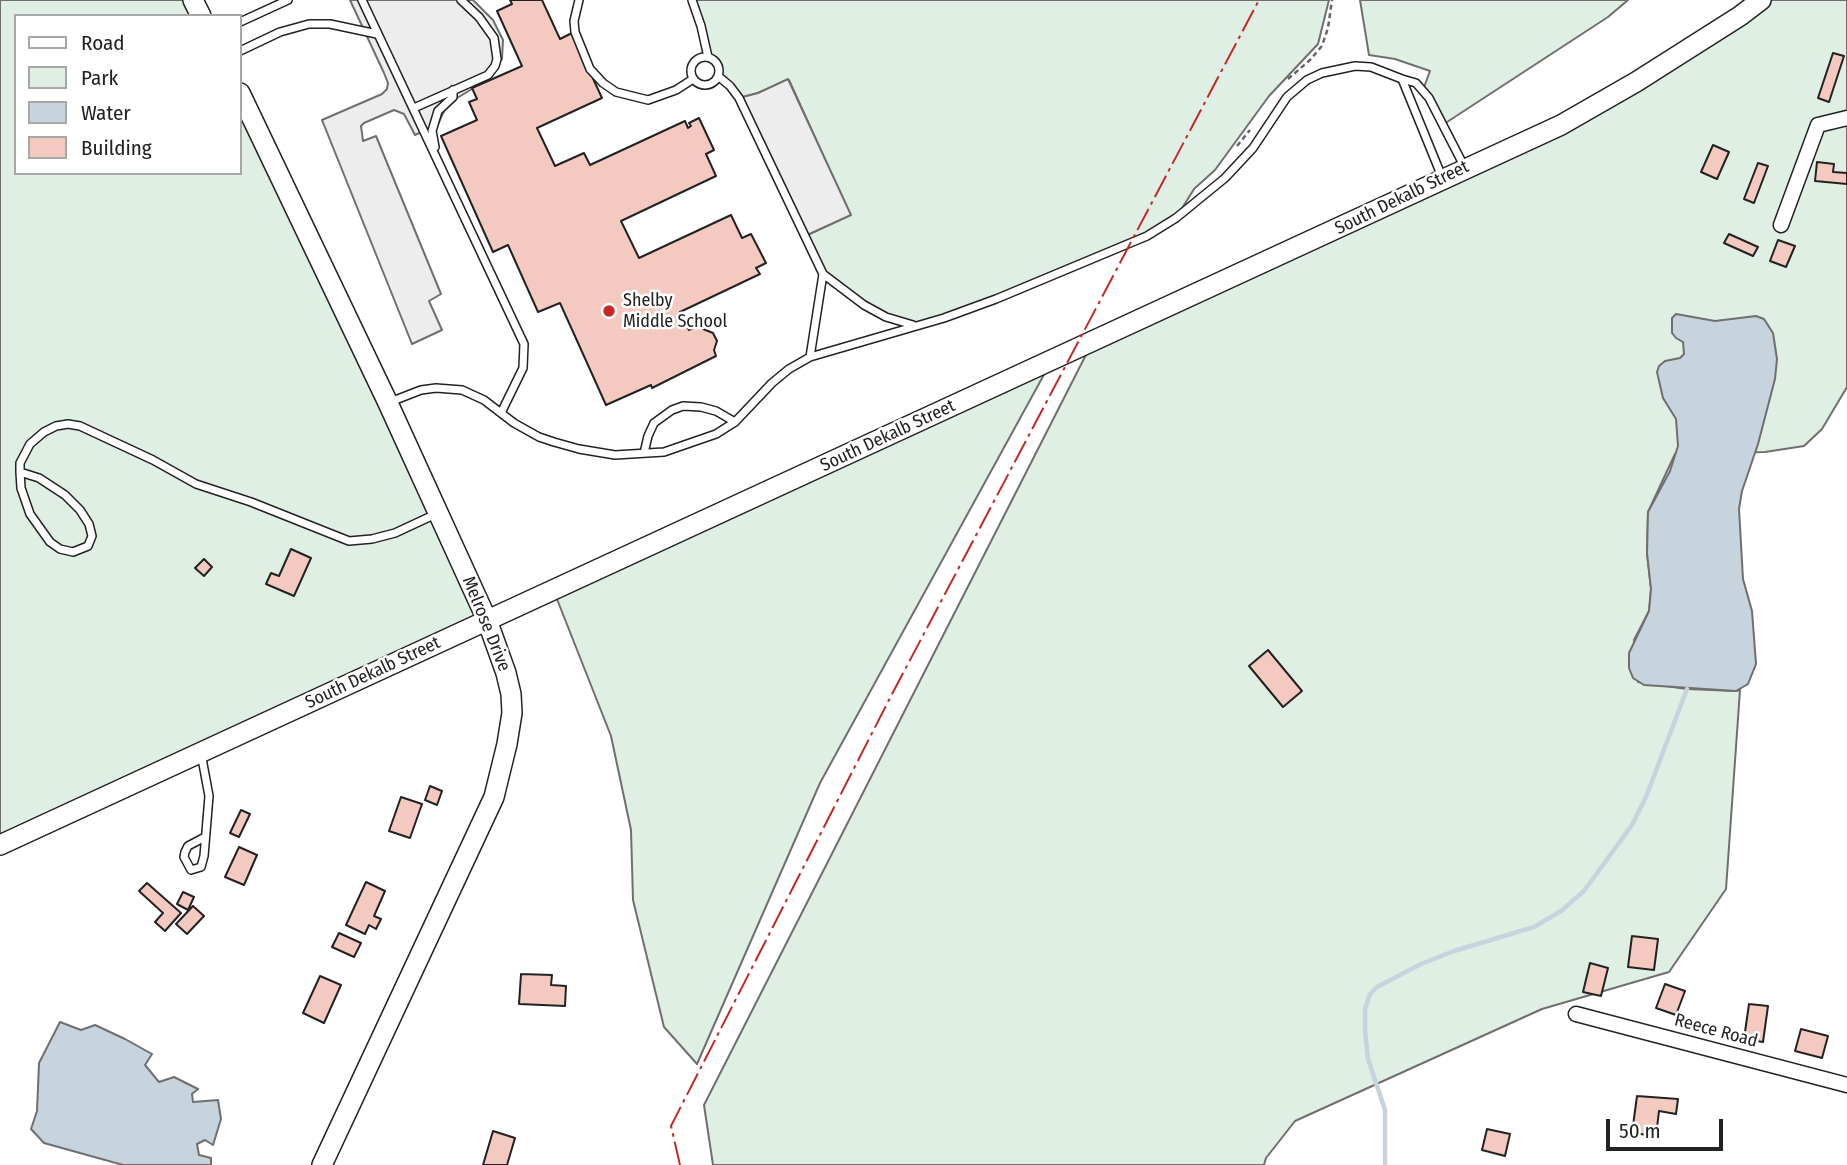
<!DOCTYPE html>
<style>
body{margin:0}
#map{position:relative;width:1847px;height:1165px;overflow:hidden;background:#fff;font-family:"Fira Sans Condensed",sans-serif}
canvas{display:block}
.legend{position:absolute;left:14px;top:14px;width:228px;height:161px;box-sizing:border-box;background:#fff;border:2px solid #a7a7a7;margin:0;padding:9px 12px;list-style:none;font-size:21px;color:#222}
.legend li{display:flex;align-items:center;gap:14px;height:35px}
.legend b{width:35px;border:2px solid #a7a7a7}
.scale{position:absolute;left:1606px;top:1119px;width:117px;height:32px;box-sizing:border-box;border:4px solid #222;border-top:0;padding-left:9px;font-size:21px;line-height:24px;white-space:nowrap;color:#222;-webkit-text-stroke:5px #fff;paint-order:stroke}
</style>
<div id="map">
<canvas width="1847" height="1165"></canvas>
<ul class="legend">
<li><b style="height:9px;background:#fff"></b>Road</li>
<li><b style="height:19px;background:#e0efe3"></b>Park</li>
<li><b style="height:19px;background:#c7d3dd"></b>Water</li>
<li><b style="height:19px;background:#f3c9c0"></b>Building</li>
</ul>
<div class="scale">50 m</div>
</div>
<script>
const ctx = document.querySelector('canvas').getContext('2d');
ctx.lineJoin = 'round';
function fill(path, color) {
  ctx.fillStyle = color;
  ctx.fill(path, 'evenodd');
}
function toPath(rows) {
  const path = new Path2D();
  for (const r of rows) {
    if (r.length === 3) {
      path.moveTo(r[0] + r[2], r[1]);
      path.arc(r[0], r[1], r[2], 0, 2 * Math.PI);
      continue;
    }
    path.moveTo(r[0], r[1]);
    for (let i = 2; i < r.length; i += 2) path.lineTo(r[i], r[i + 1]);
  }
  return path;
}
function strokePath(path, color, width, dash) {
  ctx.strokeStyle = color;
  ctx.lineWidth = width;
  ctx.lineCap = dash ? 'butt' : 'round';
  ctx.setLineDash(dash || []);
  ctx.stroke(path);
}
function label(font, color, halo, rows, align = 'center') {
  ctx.font = font + ' "Fira Sans Condensed",sans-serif';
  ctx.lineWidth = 5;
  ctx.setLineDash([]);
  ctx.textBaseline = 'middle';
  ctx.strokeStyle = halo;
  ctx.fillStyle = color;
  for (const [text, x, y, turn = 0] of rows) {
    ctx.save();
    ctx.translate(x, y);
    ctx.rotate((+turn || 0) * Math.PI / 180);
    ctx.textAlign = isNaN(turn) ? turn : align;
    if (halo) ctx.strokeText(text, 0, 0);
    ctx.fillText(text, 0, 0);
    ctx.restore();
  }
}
const green = toPath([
 [0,0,195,0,204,16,16,16,16,173,240,173,240,93,487,620,0,845,0,0],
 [692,0,1329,0,1318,44,1269,96,1215,170,1194,189,1176,218,1147,236,994,300,913,325,886,317,823,274,805,236,850,215,789,80,758,93,739,98,718,76,717,64,708,57,692,0],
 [1360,0,1628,0,1608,17,1444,124,1423,90,1430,71,1395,59,1369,55,1360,0],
 [1761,0,1847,0,1847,387,1822,429,1804,446,1765,452,1675,454,1648,512,1647,553,1651,589,1649,611,1634,640,1638,682,1687,689,1736,691,1740,690,1726,889,1669,972,1542,1009,1295,1121,1266,1158,1264,1165,713,1165,704,1105,1093,341,1505,149,1761,0],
 [1052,360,820,783,697,1064,664,1027,633,900,631,830,611,736,553,589,1052,360]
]);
fill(green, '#e0efe3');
strokePath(green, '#6f6f6f', 2);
const parking = toPath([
 [350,0,473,0,493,20,503,40,502,59,487,80,457,98,445,109,438,124,415,135,404,114,394,110,364,123,361,126,363,141,376,136,441,294,429,301,442,330,412,344,322,120,382,94,387,89,388,83,384,73,350,0],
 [788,79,851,215,805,236,739,98,758,93,788,79]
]);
fill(parking, '#ededed');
strokePath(parking, '#6f6f6f', 2);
const water = toPath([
 [1676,314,1715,321,1756,316,1764,319,1773,333,1777,359,1775,379,1758,444,1742,491,1739,509,1743,579,1752,611,1756,664,1748,684,1736,691,1644,685,1633,678,1629,668,1629,653,1649,611,1651,589,1647,553,1648,512,1670,471,1678,446,1676,419,1663,398,1657,372,1659,366,1665,361,1680,358,1684,354,1683,342,1676,338,1672,333,1672,318,1676,314],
 [60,1022,81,1030,95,1025,125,1039,152,1054,145,1065,159,1082,174,1077,198,1089,192,1094,193,1102,218,1100,221,1119,213,1145,205,1140,197,1144,199,1155,211,1158,211,1165,123,1165,44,1143,31,1129,37,1111,39,1063,60,1022]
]);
fill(water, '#c7d3dd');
strokePath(water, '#6f6f6f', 2);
strokePath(toPath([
 [1385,1165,1385,1110,1368,1059,1365,1030,1365,1009,1370,994,1377,987,1421,964,1454,951,1534,927,1561,911,1584,891,1632,825,1646,797,1687,689]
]), '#c7d3dd', 4.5);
const building = toPath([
 [510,0,542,0,560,39,572,33,602,98,537,128,555,166,584,153,590,165,685,121,688,128,691,126,689,123,699,118,714,150,706,154,716,176,621,221,639,258,731,215,742,238,751,234,766,263,756,268,760,274,680,312,689,330,701,324,703,329,713,333,717,341,714,350,716,356,652,388,651,385,606,405,560,303,538,312,508,245,493,252,441,136,477,120,469,102,477,99,472,88,522,66,497,11,512,4,510,0],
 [1833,53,1844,56,1829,102,1818,98,1833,53],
 [1713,145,1729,152,1717,179,1701,172,1713,145],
 [1817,162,1834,164,1833,172,1847,173,1847,184,1815,181,1817,162],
 [1758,163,1768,166,1754,203,1744,199,1758,163],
 [1729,234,1758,247,1753,256,1724,243,1729,234],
 [1778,240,1795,246,1786,267,1770,261,1778,240],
 [291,549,311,558,294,596,266,584,271,573,279,576,291,549],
 [204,559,212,567,204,576,195,568,204,559],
 [1268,650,1302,691,1283,707,1249,666,1268,650],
 [430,786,442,791,437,805,425,800,430,786],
 [401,797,422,804,410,838,389,831,401,797],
 [241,810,250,814,239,837,230,833,241,810],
 [239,847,257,855,244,885,225,877,239,847],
 [366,882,385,891,374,916,381,919,376,929,369,925,365,934,346,925,366,882],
 [147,883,181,913,165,931,155,922,163,913,139,891,147,883],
 [183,892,194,897,188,910,177,904,183,892],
 [193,906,204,916,187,934,176,924,193,906],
 [339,933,361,943,354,957,332,947,339,933],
 [1632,936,1658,939,1654,970,1628,967,1632,936],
 [1590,963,1608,968,1601,996,1583,992,1590,963],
 [521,974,552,975,551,985,566,986,565,1006,519,1004,521,974],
 [320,976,341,985,324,1023,303,1013,320,976],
 [1665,984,1685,991,1676,1015,1656,1008,1665,984],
 [1749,1004,1768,1006,1763,1042,1744,1039,1749,1004],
 [1801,1029,1828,1036,1822,1058,1795,1051,1801,1029],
 [1637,1096,1678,1099,1676,1114,1659,1111,1656,1136,1632,1133,1637,1096],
 [1487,1129,1510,1134,1505,1156,1482,1150,1487,1129],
 [493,1131,515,1138,507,1165,483,1165,493,1131]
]);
fill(building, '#f3c9c0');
strokePath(building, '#222', 2);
const lane = toPath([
 [362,0,524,344,523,368,501,413],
 [579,0,574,21,575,32,590,69,603,83,616,92,648,100,676,90,693,79],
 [692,0,701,26,708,57],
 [240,22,288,0],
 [240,51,280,32,309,24,330,24,377,34],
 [705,71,14],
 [718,76,730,86,739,98,823,274,864,305,886,317,913,325],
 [414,108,488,75,495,66,497,59,494,38,479,17,461,0],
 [435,147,432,131,438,111,453,97,453,90],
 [1442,177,1402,79,1416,83,1429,98,1465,168],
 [810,357,823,274],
 [390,402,421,390,436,388,462,390,484,400,514,423,539,437,554,442,579,449,615,455,664,452,716,434,735,422,772,383,789,369,810,357,944,318,996,299,1147,236,1176,218,1225,178,1253,148,1287,97,1307,80,1322,73,1355,66,1371,67,1402,79],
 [644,453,648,436,654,423,672,410,683,406,701,407,716,411,735,422],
 [20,472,39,478,65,495,80,510,89,524,92,536,88,546,73,552,60,549,50,542,30,514,21,488,20,472,20,463,30,444,44,432,56,426,68,424,80,426,153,460,196,484,251,502,349,541,372,539,395,533,438,513],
 [201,753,209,796,204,856,201,867,191,870,184,857,185,852,188,846,205,837]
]);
const street = toPath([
 [1781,225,1818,125,1847,118],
 [1576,1014,1847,1085]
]);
const secondary = toPath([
 [193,0,201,16],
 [240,93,388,403,487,620,506,673,511,694,512,713,507,744,494,797,322,1165],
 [0,845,1561,125,1636,82,1740,16,1761,0]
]);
strokePath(lane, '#222', 10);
strokePath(street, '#222', 17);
strokePath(secondary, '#222', 22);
strokePath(toPath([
 [1288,79,1310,60,1322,46,1328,28,1332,0],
 [1237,146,1250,130]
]), '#646464', 2.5, [5, 3.5]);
strokePath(lane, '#fff', 7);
strokePath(street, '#fff', 14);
strokePath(secondary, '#fff', 19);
strokePath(toPath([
 [680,1165,671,1126,891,696,1259,0]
]), '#c62828', 2, [24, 5, 3.5, 5]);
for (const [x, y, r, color] of [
 [609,311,7,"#c62828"]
]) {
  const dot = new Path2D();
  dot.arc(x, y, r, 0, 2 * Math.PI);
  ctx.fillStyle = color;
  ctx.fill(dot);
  strokePath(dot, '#fff', 2.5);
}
label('18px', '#222', '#fff', [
 ["South Dekalb Street",1402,198,-26],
 ["South Dekalb Street",888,436,-25],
 ["Melrose Drive",486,624,68],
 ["South Dekalb Street",373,673,-25],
 ["Reece Road",1716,1031,15]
]);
label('18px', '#222', '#fff', [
 ["Shelby",623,301],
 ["Middle School",623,322]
], 'left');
</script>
